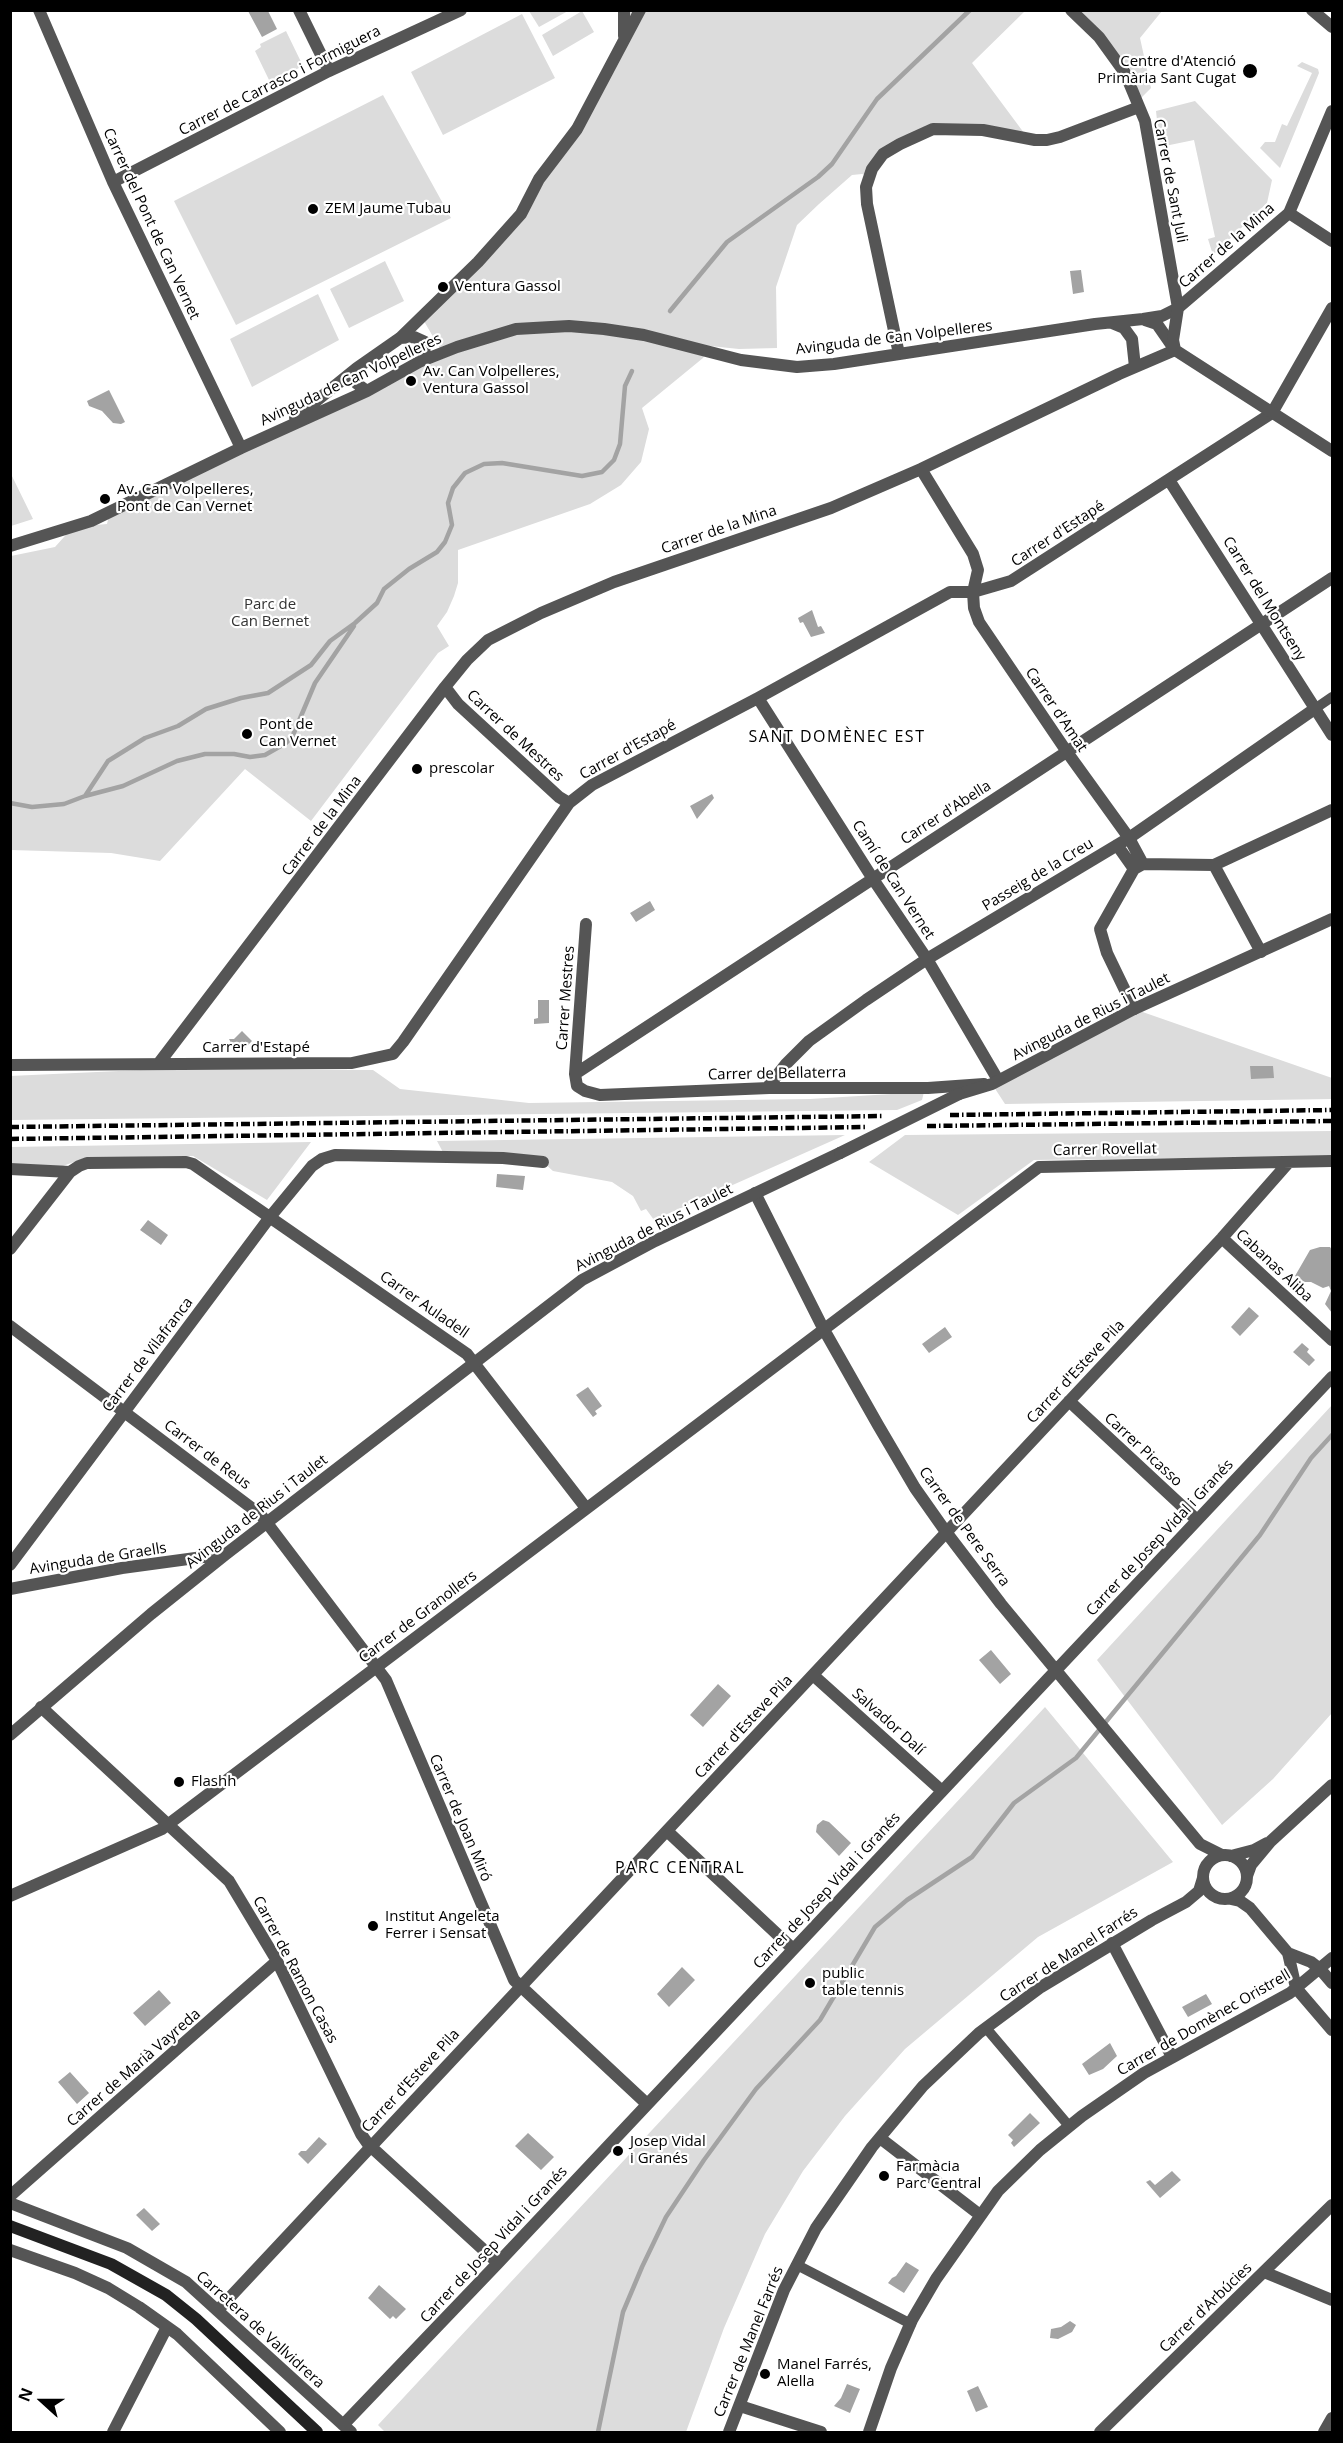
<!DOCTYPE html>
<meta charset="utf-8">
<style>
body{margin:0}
#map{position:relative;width:1343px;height:2443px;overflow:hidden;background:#fff;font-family:"Open Sans",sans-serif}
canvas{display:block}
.frame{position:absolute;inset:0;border:12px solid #000;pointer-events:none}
.north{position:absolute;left:12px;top:2371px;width:60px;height:60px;-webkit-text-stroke:4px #fff;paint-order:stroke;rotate:291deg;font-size:16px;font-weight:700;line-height:24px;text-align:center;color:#000}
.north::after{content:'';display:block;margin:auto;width:21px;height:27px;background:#000;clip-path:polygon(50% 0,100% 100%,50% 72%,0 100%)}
</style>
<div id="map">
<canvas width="1343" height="2443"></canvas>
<div class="frame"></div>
<div class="north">N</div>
</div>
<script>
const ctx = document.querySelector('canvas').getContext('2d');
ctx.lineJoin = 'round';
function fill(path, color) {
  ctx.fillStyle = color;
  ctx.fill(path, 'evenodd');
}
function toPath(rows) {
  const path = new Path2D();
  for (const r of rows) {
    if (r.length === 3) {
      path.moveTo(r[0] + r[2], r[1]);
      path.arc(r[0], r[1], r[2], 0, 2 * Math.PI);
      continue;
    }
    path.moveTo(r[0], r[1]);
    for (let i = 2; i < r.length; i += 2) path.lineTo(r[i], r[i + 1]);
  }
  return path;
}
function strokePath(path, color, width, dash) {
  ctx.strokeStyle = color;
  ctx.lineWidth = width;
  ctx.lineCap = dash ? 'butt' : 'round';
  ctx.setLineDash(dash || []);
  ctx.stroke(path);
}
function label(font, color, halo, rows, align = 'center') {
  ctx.font = font + ' "Open Sans",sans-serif';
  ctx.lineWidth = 4.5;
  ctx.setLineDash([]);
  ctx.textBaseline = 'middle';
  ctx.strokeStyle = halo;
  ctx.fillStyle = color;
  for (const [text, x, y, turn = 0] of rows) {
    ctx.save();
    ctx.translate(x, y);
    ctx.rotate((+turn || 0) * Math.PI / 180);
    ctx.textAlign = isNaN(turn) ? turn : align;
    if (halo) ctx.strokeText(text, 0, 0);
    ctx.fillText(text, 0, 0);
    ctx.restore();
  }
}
fill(toPath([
 [529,11,568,11,539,27],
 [582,11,594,32,553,56,542,35],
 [623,11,1025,11,972,63,1027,137,935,128,904,142,869,176,862,174,852,175,819,204,797,225,776,287,777,348,739,349,710,346,703,358,642,408,649,429,641,462,621,485,590,504,458,550,458,583,454,596,447,612,437,626,449,646,438,653,311,821,245,769,160,861,111,853,11,850,11,556,55,547,73,527,107,524,110,511,442,352,421,316,521,214,624,37],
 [1071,11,1162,11,1140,38,1151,88,1137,102,1125,74],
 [522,14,555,78,443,135,411,72],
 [286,31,303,66,270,82,255,51,261,47,260,44],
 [1302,62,1318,69,1319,73,1280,168,1260,148,1265,142,1275,142,1282,124,1287,126,1312,73,1297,66],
 [383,95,451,218,236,325,174,201],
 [1195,101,1272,180,1267,203,1213,255,1208,239,1215,237,1194,140,1160,147,1156,111],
 [385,261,404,301,349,328,330,289],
 [318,294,339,340,252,387,230,339],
 [10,472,33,519,11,526,10,526],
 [1134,1009,1332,1078,1332,1099,1005,1104,992,1084],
 [141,1070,373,1070,400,1089,529,1103,810,1099,924,1092,922,1100,897,1110,11,1120,10,1076],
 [1332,1131,1332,1156,1034,1160,958,1215,869,1162,905,1135],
 [845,1135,654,1220,646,1209,641,1211,633,1196,612,1182,553,1171,543,1162,445,1156,437,1141],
 [311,1142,267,1200,193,1156,85,1158,60,1167,11,1166,10,1147],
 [1332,1405,1332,1713,1273,1779,1222,1825,1097,1660],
 [1045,1707,1173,1862,1038,1937,905,2049,845,2116,803,2171,765,2234,724,2328,686,2432,385,2432,378,2425]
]), '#dcdcdc');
fill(toPath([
 [248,11,268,11,277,29,262,37],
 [1081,270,1084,292,1073,294,1070,271],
 [109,390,125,422,121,424,113,423,102,411,89,406,87,401],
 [812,610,818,627,821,626,825,633,811,637,803,622,800,623,798,618],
 [712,794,714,798,697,819,690,806],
 [650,901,655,910,636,922,630,913],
 [538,1000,549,1000,549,1023,534,1024,534,1019,538,1018],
 [242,1031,252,1041,245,1048,233,1047,229,1039,234,1039],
 [1250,1066,1273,1066,1274,1078,1251,1079],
 [497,1174,525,1176,523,1190,496,1187],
 [148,1220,168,1235,161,1245,140,1230],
 [1320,1247,1330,1247,1332,1250,1332,1313,1325,1304,1331,1291,1329,1286,1323,1288,1311,1282,1302,1282,1295,1276,1310,1250],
 [1249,1307,1259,1316,1240,1336,1231,1327],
 [945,1327,952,1337,929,1353,922,1344],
 [1302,1343,1309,1349,1307,1352,1315,1360,1309,1366,1293,1352],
 [588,1387,602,1406,595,1411,597,1414,593,1417,576,1395],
 [991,1650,1011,1674,1000,1684,979,1660],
 [718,1684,731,1696,703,1727,690,1715],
 [823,1820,829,1822,851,1843,839,1856,816,1832,817,1825],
 [682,1967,695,1980,669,2007,657,1994],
 [159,1990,171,2003,145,2026,133,2013],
 [1206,1994,1212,2004,1188,2017,1182,2007],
 [1110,2043,1117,2056,1103,2069,1089,2075,1082,2064],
 [70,2072,89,2093,77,2104,58,2082],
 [1030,2113,1040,2123,1014,2147,1011,2143,1013,2140,1008,2135],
 [528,2133,554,2157,541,2170,515,2146],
 [319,2137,327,2144,308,2164,298,2154,301,2151,306,2151],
 [1172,2171,1181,2180,1160,2198,1146,2182,1150,2180,1155,2185],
 [144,2208,160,2224,152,2231,136,2215],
 [906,2262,919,2270,904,2293,888,2283,892,2278,896,2276],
 [379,2285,406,2309,396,2319,393,2316,390,2319,368,2298],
 [1070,2321,1076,2325,1072,2332,1058,2339,1050,2338,1051,2329,1061,2327],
 [847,2384,860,2389,850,2413,834,2406,841,2398],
 [978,2386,988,2407,976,2412,967,2391]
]), '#a3a3a3');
strokePath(toPath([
 [670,311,727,242,818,177,832,164,877,99,970,10],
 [85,796,123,786,177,761,205,754,234,754,250,757,265,755,286,743,293,735,315,683,354,626],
 [10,803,32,807,64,804,85,796,108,761,145,738,178,726,206,709,241,698,268,693,311,665,330,641,355,623,377,603,384,589,409,569,437,552,445,542,452,525,448,503,453,488,465,473,484,464,502,463,582,476,602,472,614,460,620,444,625,386,632,371],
 [598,2432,623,2312,642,2267,666,2217,704,2160,756,2089,820,2020,875,1927,907,1900,972,1857,1014,1803,1076,1758,1260,1535,1311,1458,1332,1435]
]), '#a3a3a3', 4.5);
strokePath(toPath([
 [1316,708,1332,697],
 [986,2028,1069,2126],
 [797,2265,911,2324]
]), '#555', 10);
strokePath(toPath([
 [39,10,113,182,241,448],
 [299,10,329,71],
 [624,10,624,36],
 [1312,10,1332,27],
 [113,182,329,71,461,10],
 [1289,213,1332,241],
 [1112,323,1124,328,1132,339,1135,367],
 [400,338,414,337,425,342,424,360],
 [899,354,867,204,866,187,872,169,883,154,900,144,933,129,983,130,1035,140,1047,140,1060,137,1139,107],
 [357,368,356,383,367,391],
 [295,418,357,368,400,338,478,262,521,214,539,179,577,129,640,10],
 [921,469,973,554,978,570,973,592,974,608,979,622,1067,752,1129,838,1143,864],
 [1169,480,1332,735],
 [10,546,91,521,241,448,367,391,419,362,457,347,516,329,569,326,604,329,644,335,741,360,797,367,834,364,1095,324,1143,319,1162,316,1178,308,1145,121,1125,73,1099,37,1071,10],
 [445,687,458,704,559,797,569,803],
 [758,698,873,879,927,959,998,1080],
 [1117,845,1134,869],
 [1214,865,1332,810],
 [586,924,575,1074,577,1086,585,1091,600,1095,769,1088,928,1088,984,1084],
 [1134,1009,1107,953,1100,929,1134,869,1143,864,1214,865,1261,952],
 [159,1063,445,687,467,660,488,640,541,613,614,582,831,508,921,469,1119,374,1175,350,1157,324,1145,320],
 [10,1065,352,1063,393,1054,403,1042,569,803,592,785,758,698,950,592,973,592,1011,581,1272,413,1332,308],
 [575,1074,1332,578],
 [767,1088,786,1064,809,1041,866,1000,927,959,1129,838,1316,708],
 [10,1169,70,1172],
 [755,1193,823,1328,878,1425,915,1488,946,1532,1001,1604,1200,1844,1222,1855],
 [1222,1238,1332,1340],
 [10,1249,70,1172,79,1166,87,1163,186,1162,193,1164,467,1354,586,1508],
 [10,1326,261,1515,386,1680,514,1980,647,2104],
 [1069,1401,1197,1520],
 [10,1565,270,1217,312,1166,322,1159,335,1155,503,1158,543,1162],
 [813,1675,942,1791],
 [41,1707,229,1881,277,1961,361,2134,368,2144,498,2263],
 [667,1831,793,1949],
 [1225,1877,22],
 [1231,1856,1254,1850,1267,1843],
 [1247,1876,1251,1865,1271,1841,1332,1785],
 [10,1896,162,1829,1039,1167,1332,1161],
 [1231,1899,1240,1901,1250,1908,1288,1953,1296,1988,1332,2030],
 [1112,1943,1172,2057],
 [1288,1953,1311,1962,1320,1969,1332,1983],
 [880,2138,980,2215],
 [10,2196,277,1961],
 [10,2203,127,2248,186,2282,351,2432],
 [10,2250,75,2273,108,2288,139,2307,177,2334,280,2432],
 [1264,2272,1332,2300],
 [218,2310,1222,1238,1289,1162],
 [740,2406,821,2432],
 [343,2425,498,2263,1332,1377],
 [113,2432,167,2327],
 [729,2432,784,2290,816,2228,872,2147,923,2086,979,2033,1041,1987,1152,1920,1186,1902,1199,1891,1203,1878],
 [869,2432,891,2368,912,2320,936,2279,998,2191,1040,2150,1082,2116,1144,2073,1290,1993,1332,1958],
 [1100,2432,1332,2205],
 [1324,2432,1332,2418]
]), '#555', 12);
strokePath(toPath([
 [1332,111,1289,213,1178,308,1173,340,1175,350,1332,451],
 [959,1094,992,1084,1134,1009,1332,919],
 [10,1589,122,1568,225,1554],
 [10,1735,151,1614,226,1554,582,1280,655,1241,840,1153]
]), '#555', 12);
strokePath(toPath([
 [10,2226,111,2264,166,2295,196,2319,317,2432]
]), '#222', 12);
strokePath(toPath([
 [950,1115,1332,1110],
 [927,1126,1332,1121],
 [10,1127,883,1116],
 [10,1139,865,1127]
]), '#000', 4.5, [9, 3, 1.5, 3]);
strokePath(toPath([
 [840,1153,959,1094]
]), '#555', 12);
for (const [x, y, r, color] of [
 [1250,71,8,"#000"],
 [313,209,6,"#000"],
 [443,287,6,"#000"],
 [411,381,6,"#000"],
 [105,499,6,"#000"],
 [247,734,6,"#000"],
 [417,769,6,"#000"],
 [179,1782,6,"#000"],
 [373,1926,6,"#000"],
 [810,1983,6,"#000"],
 [618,2151,6,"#000"],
 [884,2176,6,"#000"],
 [765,2374,6,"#000"]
]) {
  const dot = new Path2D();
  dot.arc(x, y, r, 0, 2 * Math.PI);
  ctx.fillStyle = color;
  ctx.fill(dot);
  strokePath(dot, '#fff', 2);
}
label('15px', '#000', '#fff', [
 ["Centre d'Atenció",1236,62,"right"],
 ["Primària Sant Cugat",1236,79,"right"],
 ["ZEM Jaume Tubau",325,209],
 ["Ventura Gassol",455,287],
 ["Av. Can Volpelleres,",423,372],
 ["Ventura Gassol",423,389],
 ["Av. Can Volpelleres,",117,490],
 ["Pont de Can Vernet",117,507],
 ["Pont de",259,725],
 ["Can Vernet",259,742],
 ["prescolar",429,769],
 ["Flashh",191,1782],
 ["Institut Angeleta",385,1917],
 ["Ferrer i Sensat",385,1934],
 ["public",822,1974],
 ["table tennis",822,1991],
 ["Josep Vidal",630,2142],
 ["i Granés",630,2159],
 ["Farmàcia",896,2167],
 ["Parc Central",896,2184],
 ["Manel Farrés,",777,2365],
 ["Alella",777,2382]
], 'left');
label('15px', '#000', '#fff', [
 ["Carrer de Carrasco i Formiguera",280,81,-27],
 ["Carrer de Sant Juli",1170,181,79],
 ["Carrer del Pont de Can Vernet",151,224,65],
 ["Carrer de la Mina",1227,246,-41],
 ["Avinguda de Can Volpelleres",894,338,-7],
 ["Avinguda de Can Volpelleres",351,380,-25],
 ["Carrer de la Mina",719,530,-19],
 ["Carrer d'Estapé",1058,534,-33],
 ["Carrer del Montseny",1264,599,58],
 ["Carrer d'Amat",1056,710,56],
 ["Carrer de Mestres",515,736,43],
 ["Carrer d'Estapé",628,750,-29],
 ["Carrer d'Abella",946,813,-33],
 ["Carrer de la Mina",322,826,-53],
 ["Passeig de la Creu",1038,875,-31],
 ["Camí de Can Vernet",893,880,57],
 ["Carrer Mestres",566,998,-86],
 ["Avinguda de Rius i Taulet",1091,1017,-27],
 ["Carrer d'Estapé",256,1048],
 ["Carrer de Bellaterra",777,1074,-1],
 ["Carrer Rovellat",1105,1150,-1],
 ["Avinguda de Rius i Taulet",654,1228,-27],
 ["Cabanas Aliba",1274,1266,43],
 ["Carrer Auladell",424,1305,35],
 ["Carrer de Vilafranca",148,1355,-53],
 ["Carrer d'Esteve Pila",1076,1372,-47],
 ["Carrer Picasso",1143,1450,43],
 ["Carrer de Reus",207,1455,37],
 ["Avinguda de Rius i Taulet",257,1512,-38],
 ["Carrer de Pere Serra",964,1527,54],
 ["Carrer de Josep Vidal i Granés",1160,1538,-47],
 ["Avinguda de Graells",98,1559,-9],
 ["Carrer de Granollers",418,1617,-37],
 ["Salvador Dalí",888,1722,42],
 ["Carrer d'Esteve Pila",744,1727,-47],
 ["Carrer de Joan Miró",460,1818,67],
 ["Carrer de Josep Vidal i Granés",827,1891,-47],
 ["Carrer de Manel Farrés",1069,1955,-33],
 ["Carrer de Ramon Casas",295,1970,62],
 ["Carrer de Domènec Oristrell",1204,2023,-30],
 ["Carrer de Marià Vayreda",134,2068,-41],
 ["Carrer d'Esteve Pila",411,2081,-47],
 ["Carrer de Josep Vidal i Granés",494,2245,-47],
 ["Carrer d'Arbúcies",1206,2308,-44],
 ["Carretera de Vallvidrera",260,2330,42],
 ["Carrer de Manel Farrés",749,2342,-68]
]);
label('15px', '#333', '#fff', [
 ["Parc de",270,605],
 ["Can Bernet",270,622]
]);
ctx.letterSpacing = '1.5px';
label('16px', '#000', '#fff', [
 ["SANT DOMÈNEC EST",837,737],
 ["PARC CENTRAL",680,1868]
]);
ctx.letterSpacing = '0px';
</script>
